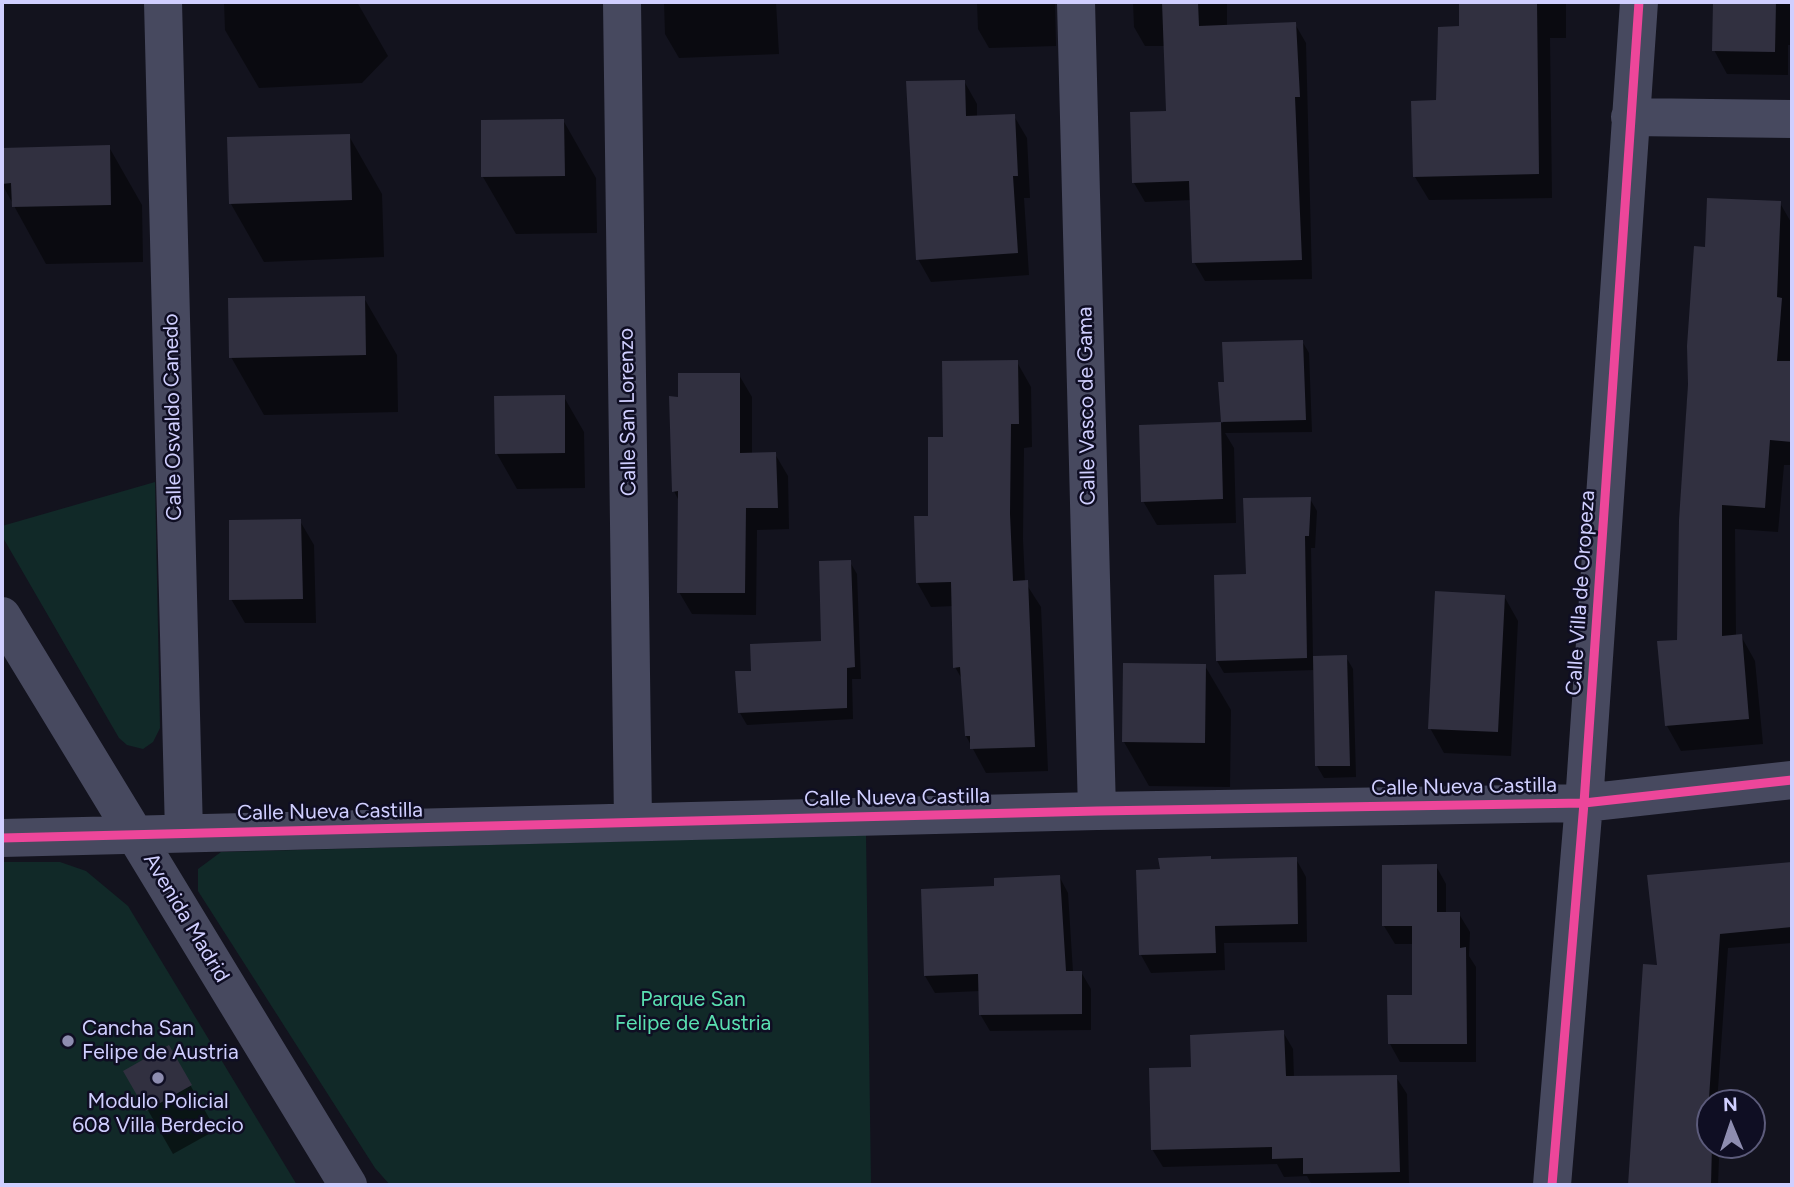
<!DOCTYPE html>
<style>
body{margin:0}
#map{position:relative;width:1794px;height:1187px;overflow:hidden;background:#13131e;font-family:Figtree,sans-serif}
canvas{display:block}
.frame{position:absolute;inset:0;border:4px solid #d0cfff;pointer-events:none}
.north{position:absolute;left:1696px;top:1089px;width:70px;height:70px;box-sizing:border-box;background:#0f0e23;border:2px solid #5c5b7b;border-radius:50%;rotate:358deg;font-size:19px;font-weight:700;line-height:28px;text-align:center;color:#d0cfff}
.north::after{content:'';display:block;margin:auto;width:24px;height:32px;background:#8e8db0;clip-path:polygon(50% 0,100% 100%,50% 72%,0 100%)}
</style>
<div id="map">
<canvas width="1794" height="1187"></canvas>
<div class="frame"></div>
<div class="north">N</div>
</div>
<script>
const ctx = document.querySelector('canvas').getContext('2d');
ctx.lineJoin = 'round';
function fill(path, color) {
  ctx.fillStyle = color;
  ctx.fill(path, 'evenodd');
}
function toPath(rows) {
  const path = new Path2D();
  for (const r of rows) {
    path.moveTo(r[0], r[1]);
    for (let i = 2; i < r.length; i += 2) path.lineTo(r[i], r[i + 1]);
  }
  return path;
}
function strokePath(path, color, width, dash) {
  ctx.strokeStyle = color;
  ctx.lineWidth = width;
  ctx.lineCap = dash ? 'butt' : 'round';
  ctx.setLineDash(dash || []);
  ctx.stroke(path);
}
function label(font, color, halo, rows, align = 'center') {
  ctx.font = font + ' Figtree,sans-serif';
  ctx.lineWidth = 5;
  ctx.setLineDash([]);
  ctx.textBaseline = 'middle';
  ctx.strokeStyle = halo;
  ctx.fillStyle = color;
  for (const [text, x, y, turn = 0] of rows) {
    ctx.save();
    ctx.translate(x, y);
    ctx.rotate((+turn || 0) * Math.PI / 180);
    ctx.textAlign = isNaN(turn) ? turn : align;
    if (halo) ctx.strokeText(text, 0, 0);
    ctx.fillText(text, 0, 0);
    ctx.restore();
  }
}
fill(toPath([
 [155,482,160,728,153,742,143,749,127,745,119,738,2,536,2,526],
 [866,835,871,1185,390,1185,375,1168,198,891,198,869,221,852],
 [2,862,60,862,86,871,128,906,297,1185,2,1185]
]), '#112928');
fill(toPath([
 [224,2,357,2,388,56,362,83,259,88,225,30],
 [664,2,776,2,779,54,679,58,665,34],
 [977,2,1055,2,1056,46,989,48,978,29],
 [1133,2,1227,2,1227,26,1295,24,1306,43,1312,279,1205,281,1194,262,1192,200,1145,202,1134,183,1168,112,1166,46,1145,46,1134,27],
 [1460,2,1566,2,1566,38,1550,38,1552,198,1429,200,1415,177,1461,28],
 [1715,2,1792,2,1792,45,1788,45,1788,75,1727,74,1714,50],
 [964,81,977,104,977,117,1014,116,1027,138,1030,198,1024,198,1029,275,931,282,918,259],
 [563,120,596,178,597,233,516,234,483,177],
 [349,136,382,194,384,257,264,262,231,204,228,139],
 [109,147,142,205,143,262,46,264,2,184,2,150],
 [1780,203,1792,224,1792,465,1784,465,1778,532,1735,529,1736,636,1741,636,1755,661,1763,744,1681,751,1667,726,1679,641,1680,520,1696,248,1707,249],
 [364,298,397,355,398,412,264,415,231,357],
 [1302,341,1309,353,1312,432,1225,433,1234,448,1236,523,1157,525,1143,501,1141,426,1223,423,1220,384],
 [1017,362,1031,387,1032,447,1024,448,1023,539,1025,582,1041,607,1048,771,986,773,966,736,963,681,955,667,954,606,931,607,917,582,944,439],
 [739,375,752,397,752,455,775,454,788,476,789,529,757,530,756,615,692,614,679,592,679,501,674,491,680,398],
 [564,397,584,432,585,488,517,489,497,454],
 [1310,499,1317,511,1315,548,1311,548,1313,658,1346,657,1353,669,1356,777,1324,778,1317,766,1315,670,1224,673,1217,661,1248,576],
 [300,521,314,545,316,623,245,623,231,599],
 [850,562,857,574,861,679,852,679,853,719,747,725,740,713,753,673,823,643],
 [1504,596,1518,621,1511,756,1444,753,1430,728],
 [1205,666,1231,710,1230,787,1149,786,1124,742],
 [1296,859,1306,877,1307,942,1224,943,1225,970,1151,973,1141,955,1137,871],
 [1792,863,1792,943,1728,948,1717,1103,1710,1103,1710,1145,1714,1145,1719,1159,1718,1185,1630,1185,1631,1140,1659,967,1649,876],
 [1436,866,1446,884,1446,914,1459,914,1470,932,1469,956,1476,967,1476,1062,1400,1062,1390,1044,1414,996,1414,944,1395,944,1384,926],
 [1059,876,1068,893,1073,972,1081,972,1091,989,1091,1030,990,1031,980,1014,980,991,935,993,925,976,922,891,996,888],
 [1283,1032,1293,1049,1294,1078,1396,1077,1407,1094,1409,1185,1312,1185,1307,1176,1284,1177,1277,1164,1163,1167,1152,1149,1193,1069],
 [169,1048,216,1130,173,1154,126,1072]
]), '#0007');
fill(toPath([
 [1162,2,1198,2,1199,26,1296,22,1300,97,1295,97,1302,260,1192,263,1189,181,1132,183,1130,112,1166,111],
 [1459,2,1537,2,1539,174,1413,177,1411,101,1436,100,1438,27,1459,26],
 [1713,2,1776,2,1775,52,1712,51],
 [965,80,966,116,1015,114,1018,176,1013,176,1018,253,916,260,906,81],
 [564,119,565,176,481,177,481,120],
 [350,134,352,200,229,204,227,137],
 [110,145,111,205,12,207,11,183,2,184,2,148],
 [1707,198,1781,201,1777,297,1782,298,1777,361,1792,361,1792,442,1770,440,1765,508,1722,505,1722,636,1742,634,1749,719,1665,726,1657,641,1677,640,1679,520,1688,384,1687,346,1694,246,1705,247],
 [365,296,366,355,229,358,228,298],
 [1303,340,1306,420,1221,422,1218,382,1224,382,1222,342],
 [1018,360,1019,424,1011,424,1010,514,1013,581,1028,580,1035,747,970,749,970,736,965,736,960,667,953,668,951,582,916,583,914,516,928,516,928,437,943,437,942,361],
 [678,373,740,373,740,453,776,452,778,508,746,508,745,593,677,593,678,491,672,492,669,396,678,397],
 [565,395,565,453,495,454,494,396],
 [1221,422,1223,499,1141,502,1139,425],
 [1311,497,1309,536,1305,536,1307,658,1216,661,1214,575,1246,574,1243,498],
 [301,519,303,599,229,600,229,520],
 [851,560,855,667,847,668,847,708,738,713,735,671,751,671,750,644,821,641,819,561],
 [1435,591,1505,595,1498,732,1428,729],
 [1347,655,1350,766,1315,766,1313,656],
 [1123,663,1206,664,1205,743,1122,742],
 [1211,856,1211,859,1297,857,1298,924,1215,926,1216,953,1139,955,1136,870,1160,869,1158,858],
 [1792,862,1792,927,1720,934,1706,1143,1712,1145,1711,1185,1628,1185,1643,964,1657,965,1647,875],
 [1437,864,1437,912,1460,912,1460,948,1466,947,1467,1044,1388,1044,1387,995,1412,995,1412,926,1382,926,1382,865],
 [1060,875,1066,971,1082,971,1082,1014,979,1015,978,974,924,976,921,889,994,886,994,878],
 [1284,1030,1286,1076,1397,1075,1400,1172,1303,1174,1303,1158,1272,1159,1272,1147,1151,1150,1149,1068,1191,1067,1190,1035],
 [169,1045,192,1085,146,1111,123,1071]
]), '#313040');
strokePath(toPath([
 [163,2,184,833],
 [622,2,633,822],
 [1076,2,1097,811],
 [1630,117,1792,119],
 [2,616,348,1185],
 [2,838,1097,811,1584,803,1792,780],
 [1552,1185,1584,803,1639,2]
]), '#47495f', 38);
strokePath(toPath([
 [2,838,1097,811,1584,803,1792,780],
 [1552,1185,1584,803,1639,2]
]), '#ed469a', 9);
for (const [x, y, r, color] of [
 [68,1041,7,"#8e8db0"],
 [158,1078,7,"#8e8db0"]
]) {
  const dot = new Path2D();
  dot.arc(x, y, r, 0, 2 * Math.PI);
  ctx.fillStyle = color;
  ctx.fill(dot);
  strokePath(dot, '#0f0e23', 2.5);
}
label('21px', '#d0cfff', '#0f0e23', [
 ["Calle Vasco de Gama",1087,406,-91],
 ["Calle San Lorenzo",628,412,-91],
 ["Calle Osvaldo Canedo",173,417,-91],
 ["Calle Villa de Oropeza",1581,593,-86],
 ["Calle Nueva Castilla",1464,787,-1],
 ["Calle Nueva Castilla",897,798,-1],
 ["Calle Nueva Castilla",330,812,-1],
 ["Avenida Madrid",186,918,59]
]);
label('21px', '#5ae0b1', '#0f0e23', [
 ["Parque San",693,1000],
 ["Felipe de Austria",693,1024]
]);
label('21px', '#d0cfff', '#0f0e23', [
 ["Cancha San",82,1029],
 ["Felipe de Austria",82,1053],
 ["Modulo Policial",158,1102,"center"],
 ["608 Villa Berdecio",158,1126,"center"]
], 'left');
</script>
